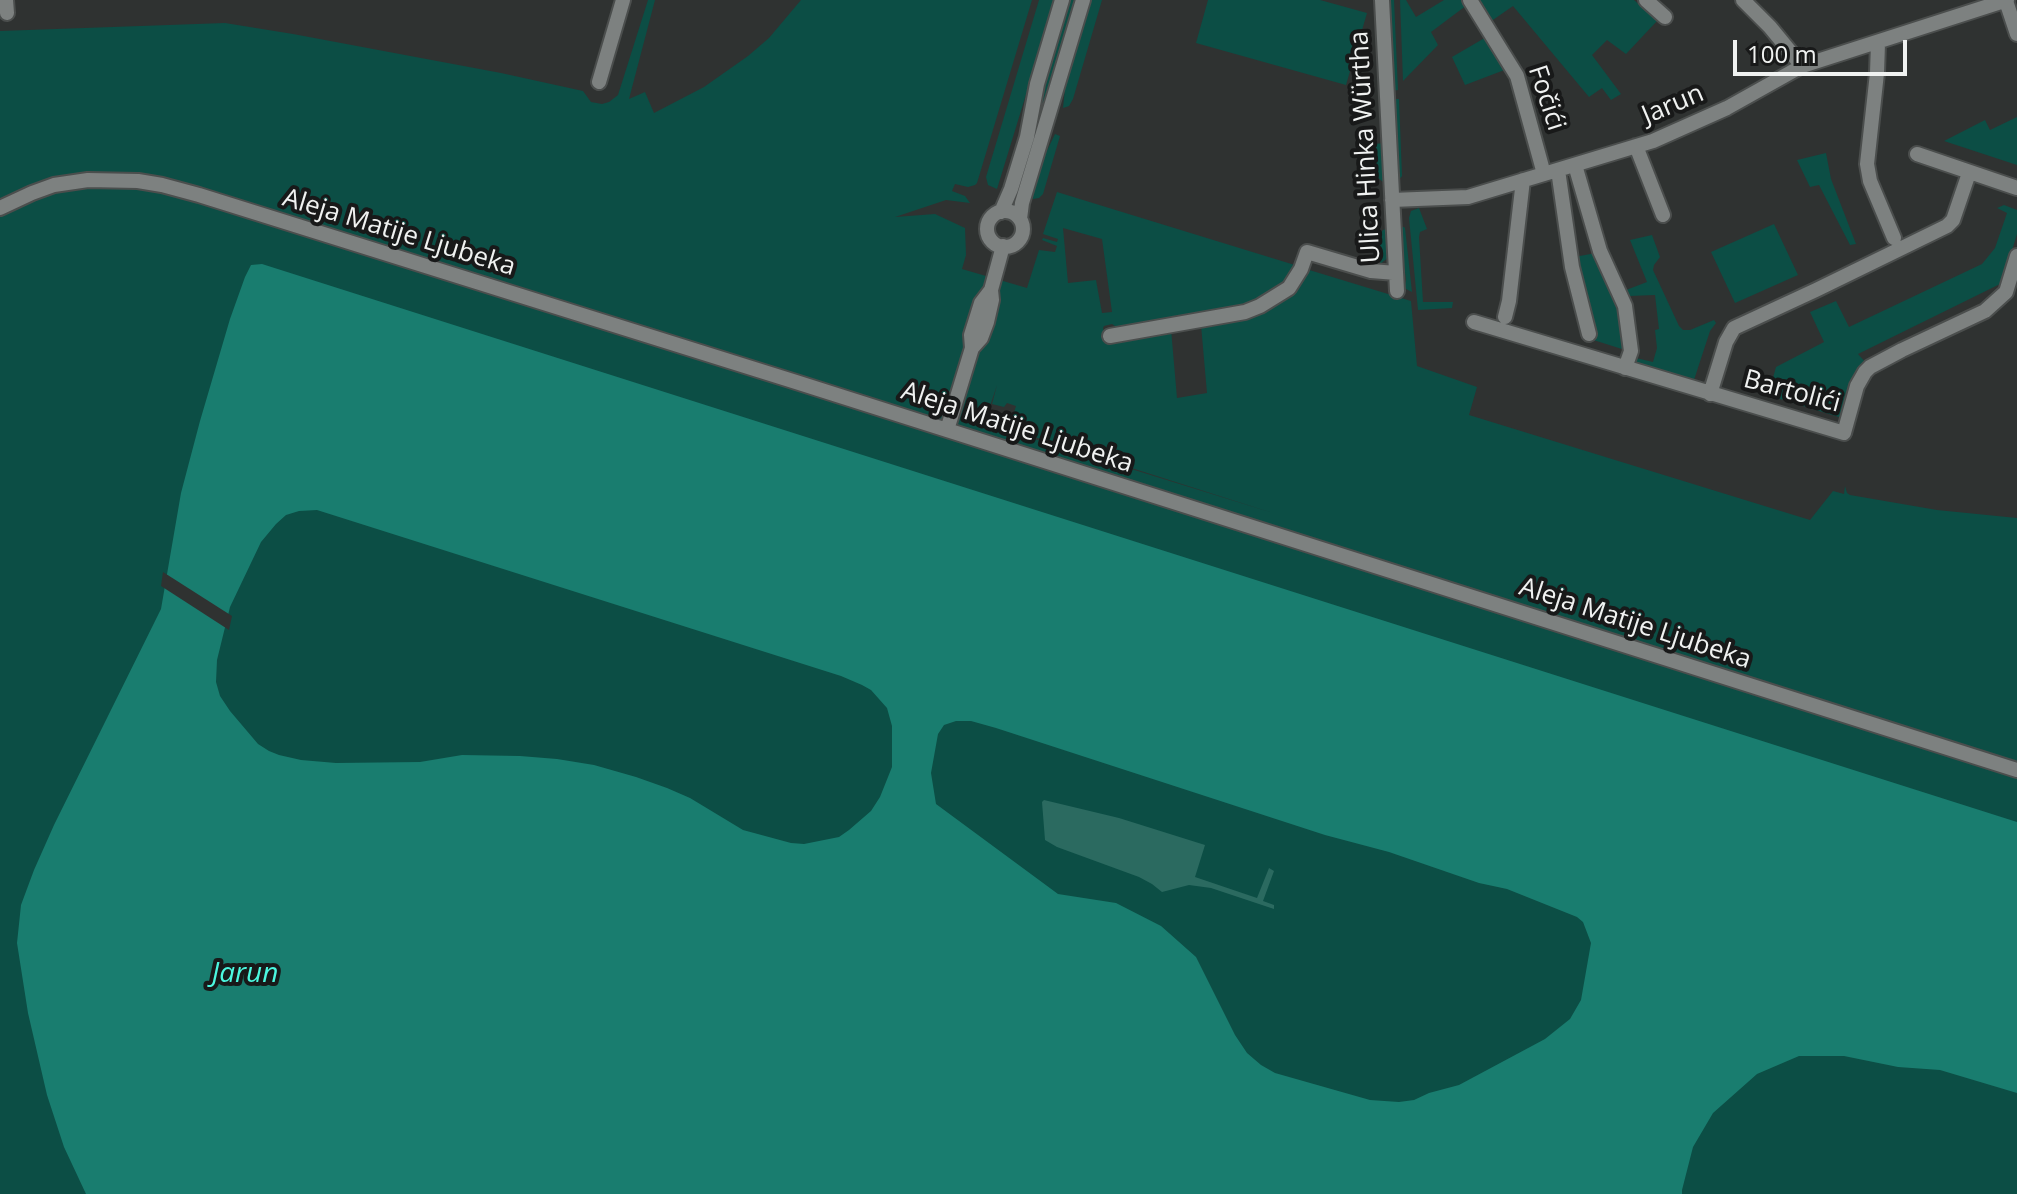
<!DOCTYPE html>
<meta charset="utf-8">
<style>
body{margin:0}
#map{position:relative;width:2017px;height:1194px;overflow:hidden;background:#2f3231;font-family:"Open Sans",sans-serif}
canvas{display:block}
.scale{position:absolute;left:1733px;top:40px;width:174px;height:36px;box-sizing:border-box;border:4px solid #f0f2f1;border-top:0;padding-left:10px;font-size:24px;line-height:28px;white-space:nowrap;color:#f0f2f1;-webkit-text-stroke:6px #181919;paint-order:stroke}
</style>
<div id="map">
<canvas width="2017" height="1194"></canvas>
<div class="scale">100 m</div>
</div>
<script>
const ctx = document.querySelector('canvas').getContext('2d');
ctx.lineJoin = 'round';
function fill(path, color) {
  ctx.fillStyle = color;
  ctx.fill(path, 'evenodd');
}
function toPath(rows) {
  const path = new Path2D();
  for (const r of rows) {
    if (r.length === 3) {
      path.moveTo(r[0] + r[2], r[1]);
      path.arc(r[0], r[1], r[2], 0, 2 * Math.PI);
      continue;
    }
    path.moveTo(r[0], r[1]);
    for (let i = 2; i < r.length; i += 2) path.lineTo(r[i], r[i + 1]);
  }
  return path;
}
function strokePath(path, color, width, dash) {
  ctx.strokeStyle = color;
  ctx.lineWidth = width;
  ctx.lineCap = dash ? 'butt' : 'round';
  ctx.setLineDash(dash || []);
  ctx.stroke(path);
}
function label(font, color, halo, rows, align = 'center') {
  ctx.font = font + ' "Open Sans",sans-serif';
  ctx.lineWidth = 8;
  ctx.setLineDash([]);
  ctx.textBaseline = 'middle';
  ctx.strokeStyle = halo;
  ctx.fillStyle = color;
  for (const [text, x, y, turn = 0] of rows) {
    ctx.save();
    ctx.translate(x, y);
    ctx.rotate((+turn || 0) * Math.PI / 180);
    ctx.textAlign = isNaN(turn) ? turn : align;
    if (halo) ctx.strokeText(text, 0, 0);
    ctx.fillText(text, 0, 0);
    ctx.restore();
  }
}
fill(toPath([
 [648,0,655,0,629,99,645,92,654,113,704,87,748,56,769,38,801,0,1032,0,977,183,975,185,968,187,955,184,952,191,965,196,970,203,946,200,895,217,935,214,965,228,966,255,962,269,1027,288,1039,250,1055,252,1057,246,1042,240,1043,238,1057,242,1058,239,1043,234,1057,192,1298,266,1284,286,1264,300,1249,306,1234,311,1130,328,1118,328,1112,324,1104,326,1103,328,1107,340,1171,329,1177,398,1207,393,1201,325,1245,315,1282,298,1298,284,1306,269,1411,301,1417,366,1477,387,1469,415,1810,520,1833,491,1844,494,1845,486,1847,493,1850,495,1937,510,2017,518,2017,1194,0,1194,0,31,225,23,293,34,501,73,583,91,591,102,602,104,609,102,618,95],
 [1063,228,1102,239,1112,312,1102,313,1096,280,1068,283],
 [997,385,992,404,1004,407,1007,403,1016,406,1009,429,1273,513,996,427,989,421,987,415],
 [1039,0,1055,0,997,189,988,185,986,177],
 [1068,0,1077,0,1018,194,1015,193],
 [1090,0,1102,0,1073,99,1069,106,1063,108,1066,79],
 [1208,0,1320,0,1367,13,1346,85,1196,43],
 [1388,0,1394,0,1398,90,1392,91],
 [1400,0,1406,0,1416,17,1444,0,1464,0,1467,5,1431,32,1438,45,1403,81],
 [1475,0,1634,0,1657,21,1626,54,1607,40,1592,55,1621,94,1611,100,1602,88,1589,97,1513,6,1490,22],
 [1488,36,1507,69,1465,85,1452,57],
 [1392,99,1399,99,1402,176,1398,181],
 [2017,117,2017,165,1944,141,1985,120,1990,130],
 [1055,134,1060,136,1043,194,1039,198,1033,199,1033,191,1039,167],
 [1383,143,1386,181,1383,182,1377,177,1375,144],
 [1826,153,1831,179,1856,244,1850,245,1819,185,1810,187,1797,160],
 [2004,205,2017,210,2017,234,2002,283,1858,354,1867,364,1842,418,1774,397,1776,387,1771,385,1776,367,1824,342,1810,312,1836,301,1849,327,1982,264,1995,248,2007,213,1997,208],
 [1419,208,1427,229,1420,232,1419,237,1423,302,1453,302,1452,308,1418,310,1409,218,1411,211],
 [1774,224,1798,275,1735,303,1711,252],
 [1399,227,1404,227,1405,228,1412,292,1404,288,1406,280],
 [1388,228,1389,257,1380,264,1379,235,1383,230],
 [1652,235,1660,257,1654,265,1653,270,1679,326,1683,330,1690,330,1714,320,1716,323,1710,331,1694,380,1637,363,1636,358,1653,362,1657,348,1655,330,1659,329,1655,295,1629,296,1627,293,1626,290,1647,282,1630,240],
 [1596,253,1616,294,1625,350,1584,337,1574,257]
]), '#0c4e45');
fill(toPath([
 [1044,800,1119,818,1205,845,1195,877,1257,898,1269,868,1274,871,1263,901,1274,905,1274,909,1211,888,1189,885,1162,892,1152,884,1139,877,1057,847,1045,840,1042,802]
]), '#2b6a60');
fill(toPath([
 [262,264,2017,822,2017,1093,1940,1070,1898,1067,1844,1056,1799,1056,1757,1074,1713,1113,1693,1147,1682,1190,1682,1194,86,1194,64,1147,47,1095,28,1013,17,943,21,905,34,870,54,825,161,609,181,493,200,421,230,319,245,277,251,265],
 [317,510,841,676,862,685,871,690,887,708,892,726,892,767,880,797,871,811,849,830,839,837,804,844,791,843,743,830,690,798,667,788,636,777,594,765,557,759,520,756,462,755,420,762,336,763,301,760,279,755,269,751,258,744,230,711,220,696,216,682,217,660,230,607,261,542,276,524,286,515,299,511],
 [956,721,971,721,996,728,1325,835,1389,852,1479,883,1507,889,1577,917,1583,922,1591,943,1581,1000,1570,1019,1545,1039,1459,1085,1429,1093,1414,1100,1399,1102,1370,1100,1275,1073,1261,1065,1247,1053,1235,1035,1196,957,1161,926,1116,903,1058,894,936,804,931,773,938,734,944,725]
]), '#197d6f');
fill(toPath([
 [163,572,232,616,229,630,161,586]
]), '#2f3231');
const minor = toPath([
 [6,0,7,13],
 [1382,0,1397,291],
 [1470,0,1517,76,1544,174],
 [1646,0,1665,17],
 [1743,0,1770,27,1802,66],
 [2006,1,2017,34],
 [1878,43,1877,73,1867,164,1870,181,1894,238],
 [599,82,623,0],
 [1636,146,1663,215],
 [1917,154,2017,188],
 [1575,165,1600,251,1625,306,1631,351,1625,368],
 [1558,170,1572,267,1589,334],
 [1392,200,1468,197,1653,141,1727,108,1802,66,2007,0],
 [0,208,32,193,54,185,88,180,138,181,162,185,199,195,796,382,2017,770],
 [1005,229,18],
 [1001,212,1011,189,1027,137,1037,84,1062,0],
 [1020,219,1022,203,1083,0],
 [1505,317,1509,301,1523,180],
 [1474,322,1844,433,1857,386,1865,372,1870,367,1902,350,1985,311,2006,292,2017,256],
 [1110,336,1245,312,1260,306,1289,288,1301,269,1307,252,1371,271,1396,273],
 [972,348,981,338,987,322,992,300,991,290],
 [1710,394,1726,342,1734,328,1816,290,1947,226,1953,220,1969,173],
 [947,430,972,348,971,335,981,303,991,290,1003,246]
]);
strokePath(minor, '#4b4e4d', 18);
strokePath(minor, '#7d8180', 14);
label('26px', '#f0f2f1', '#181919', [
 ["Fočići",1546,98,72],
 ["Jarun",1673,105,-23],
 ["Ulica Hinka Würtha",1366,147,-93],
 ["Aleja Matije Ljubeka",399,233,17],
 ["Bartolići",1792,392,15],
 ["Aleja Matije Ljubeka",1017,428,18],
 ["Aleja Matije Ljubeka",1635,624,18]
]);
label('italic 28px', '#4cf7df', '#181919', [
 ["Jarun",245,974]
]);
</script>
